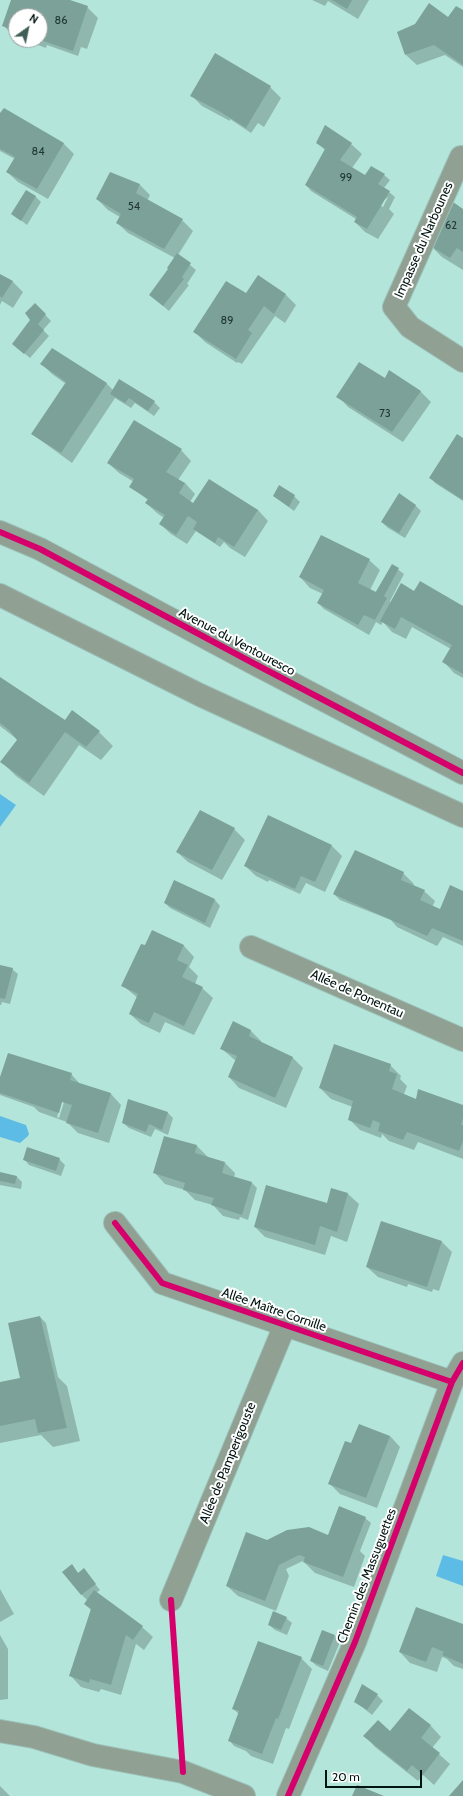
<!DOCTYPE html>
<meta charset="utf-8">
<style>
body{margin:0}
#map{position:relative;width:463px;height:1796px;overflow:hidden;background:#b4e5da;font-family:Cabin,sans-serif}
canvas{display:block}
.north{position:absolute;left:8px;top:8px;width:40px;height:40px;box-sizing:border-box;background:#fff;border:1px solid #99a19f;border-radius:50%;rotate:33deg;font-size:11px;font-weight:700;line-height:16px;text-align:center;color:#001510}
.north::after{content:'';display:block;margin:auto;width:14px;height:18px;background:#3f5e57;clip-path:polygon(50% 0,100% 100%,50% 72%,0 100%)}
.scale{position:absolute;left:325px;top:1770px;width:97px;height:18px;box-sizing:border-box;border:2px solid #001510;border-top:0;padding-left:5px;font-size:12px;line-height:14px;white-space:nowrap;color:#001510;-webkit-text-stroke:3px #fff;paint-order:stroke}
</style>
<div id="map">
<canvas width="463" height="1796"></canvas>
<div class="north">N</div>
<div class="scale">20 m</div>
</div>
<script>
const ctx = document.querySelector('canvas').getContext('2d');
ctx.lineJoin = 'round';
function fill(path, color) {
  ctx.fillStyle = color;
  ctx.fill(path, 'evenodd');
}
function toPath(rows) {
  const path = new Path2D();
  for (const r of rows) {
    path.moveTo(r[0], r[1]);
    for (let i = 2; i < r.length; i += 2) path.lineTo(r[i], r[i + 1]);
  }
  return path;
}
function strokePath(path, color, width, dash) {
  ctx.strokeStyle = color;
  ctx.lineWidth = width;
  ctx.lineCap = dash ? 'butt' : 'round';
  ctx.setLineDash(dash || []);
  ctx.stroke(path);
}
function label(font, color, halo, rows, align = 'center') {
  ctx.font = font + ' Cabin,sans-serif';
  ctx.lineWidth = 4;
  ctx.setLineDash([]);
  ctx.textBaseline = 'middle';
  ctx.strokeStyle = halo;
  ctx.fillStyle = color;
  for (const [text, x, y, turn = 0] of rows) {
    ctx.save();
    ctx.translate(x, y);
    ctx.rotate((+turn || 0) * Math.PI / 180);
    ctx.textAlign = isNaN(turn) ? turn : align;
    if (halo) ctx.strokeText(text, 0, 0);
    ctx.fillText(text, 0, 0);
    ctx.restore();
  }
}
fill(toPath([
 [0,794,16,805,0,827],
 [0,1116,26,1125,29,1134,28,1136,20,1143,0,1137],
 [443,1555,463,1561,463,1586,436,1576]
]), '#5dbce5');
fill(toPath([
 [12,0,67,0,87,7,98,18,87,49,81,47,78,56,47,45,46,48,24,40,40,40,40,16,16,16,16,37,14,37,4,26],
 [312,0,369,0,358,19,328,1,325,6],
 [463,11,463,67,445,55,417,65,406,55,448,19],
 [215,55,270,87,281,98,264,127,258,123,251,133,230,119,230,121,202,106,192,96],
 [0,114,63,143,74,154,48,199,18,182,7,172,15,159,0,151],
 [317,142,351,144,362,154,352,168,369,179,384,175,390,180,384,188,395,197,389,209,394,214,378,239,365,232,355,222,356,219,311,191,306,185,326,151],
 [388,197,383,207,381,206,384,200],
 [139,184,150,195,147,201,182,220,193,231,178,255,196,270,187,284,189,285,169,311,156,300,175,258,128,233,117,223,120,217,108,210,97,199],
 [35,196,41,202,27,225,13,214],
 [463,210,463,270,442,257,428,243],
 [0,275,13,282,23,292,13,308,2,301,0,305],
 [246,295,286,295,296,305,285,323,275,316,242,364,238,362,237,363,205,342,194,331],
 [35,304,51,321,43,330,49,336,30,358,13,344,31,320],
 [53,349,107,384,113,390,119,380,154,402,160,408,154,416,135,403,131,408,115,398,72,463,32,434,66,384,52,374,42,364],
 [385,379,420,391,431,402,403,442,348,407,338,396],
 [457,435,463,439,463,501,435,483,430,477],
 [181,450,191,461,178,480,185,483,195,494,190,502,194,504,209,481,258,510,268,521,245,557,230,548,224,542,220,547,196,531,187,544,171,534,160,524,164,518,157,513,146,503,148,500,131,487,134,482,119,473,108,463],
 [274,496,294,496,300,502,294,511],
 [415,505,421,511,405,538,388,528,382,522],
 [369,560,380,570,370,590,375,593,392,565,404,574,390,601,391,603,415,592,463,607,463,678,454,673,444,662,451,649,412,627,406,639,392,632,383,622,381,625,376,622,369,635,324,609,318,603,323,594,310,588,300,577],
 [0,678,65,721,99,732,113,746,101,760,79,745,44,796,16,776,2,762,18,740,0,726],
 [234,829,245,840,222,880,188,862,177,852],
 [332,846,342,856,325,892,306,883,300,894,269,880,268,882,256,876,245,866],
 [403,873,414,884,413,886,424,891,435,901,432,907,441,910,463,892,463,946,443,937,437,946,397,927,391,920,340,900,334,894],
 [174,881,215,900,220,906,210,928,170,908,165,903],
 [153,931,184,946,194,957,189,967,198,976,195,984,202,988,213,998,194,1035,165,1022,160,1033,141,1024,130,1014,138,998,122,985],
 [0,966,12,969,18,974,10,1004,2,1002,1,1005,0,1005],
 [250,1030,261,1041,261,1043,292,1057,303,1068,286,1108,239,1088,229,1077,236,1061,222,1049],
 [390,1065,401,1076,400,1079,407,1086,404,1094,416,1100,463,1106,463,1159,418,1142,414,1150,389,1141,382,1134,381,1138,360,1130,349,1119,353,1107,331,1099,320,1088],
 [71,1074,81,1085,111,1094,121,1105,109,1143,78,1133,67,1122,39,1112,34,1107,0,1095,0,1081],
 [62,1100,64,1102,59,1118,57,1117],
 [168,1113,173,1118,168,1135,155,1129,151,1137,129,1128,123,1123],
 [165,1137,197,1146,208,1157,225,1163,235,1173,234,1178,251,1182,257,1188,248,1220,240,1217,239,1220,223,1216,213,1205,195,1200,185,1190,165,1184,155,1173],
 [24,1159,59,1159,65,1165,61,1176,29,1165],
 [0,1173,17,1177,22,1182,21,1189,0,1185],
 [332,1189,348,1194,359,1204,347,1242,331,1236,325,1255,265,1237,255,1227,328,1204],
 [442,1242,452,1252,439,1291,433,1289,432,1292,408,1284,407,1287,378,1277,367,1267],
 [40,1317,46,1323,58,1377,67,1386,80,1441,53,1447,41,1435,0,1443,0,1383,21,1378],
 [390,1436,400,1447,377,1508,340,1494,329,1483,351,1444],
 [365,1518,371,1523,360,1551,365,1556,354,1587,315,1573,304,1562,305,1560,286,1569,289,1576,276,1611,238,1596,227,1586,267,1541,332,1537],
 [72,1566,79,1574,84,1570,100,1590,96,1593,142,1627,153,1637,144,1650,136,1644,121,1695,101,1689,99,1692,81,1687,71,1676,91,1610,85,1604,88,1601,81,1594],
 [0,1589,14,1614,0,1622],
 [286,1618,292,1623,287,1635,275,1630,269,1625],
 [463,1626,463,1669,454,1666,447,1659,442,1657,437,1672,410,1663,400,1652],
 [323,1631,335,1636,340,1642,328,1671,317,1666,311,1661],
 [0,1635,8,1649,8,1699,0,1700],
 [301,1658,312,1669,289,1729,286,1728,273,1764,251,1756,246,1751,234,1746,229,1740,239,1714,233,1709],
 [377,1695,383,1701,372,1715,356,1702],
 [409,1710,431,1726,441,1737,432,1748,450,1764,434,1785,423,1775,418,1781,375,1747,365,1736,390,1732],
 [0,1786,10,1796,0,1796]
]), '#0003');
fill(toPath([
 [11,0,70,0,88,6,73,51,40,40,40,16,16,16,16,31,2,26],
 [332,0,352,0,347,9],
 [429,3,448,17,456,6,463,10,463,65,434,45,405,55,397,32,415,24],
 [215,53,271,86,246,128,219,111,190,96],
 [4,108,64,143,37,189,6,172,15,157,0,149,0,113],
 [325,125,352,143,340,160,365,175,371,166,385,174,378,184,390,191,367,229,354,222,357,217,305,185,325,149,316,143],
 [110,172,140,184,136,193,183,219,164,249,116,223,121,214,96,199],
 [26,190,36,196,21,221,11,214],
 [453,202,463,209,463,252,457,248,450,258,427,244],
 [177,253,191,263,182,277,184,279,163,306,149,295,168,269,167,268],
 [0,274,13,281,2,298,0,296],
 [258,275,286,294,274,314,264,306,248,330,252,333,236,359,193,332,226,281,246,293],
 [35,303,46,314,38,324,44,330,24,354,12,344,30,320,25,313],
 [52,348,107,383,61,453,31,434,66,382,40,364],
 [359,362,385,378,389,370,421,391,392,432,336,397],
 [119,379,155,401,148,411,129,398,125,403,110,394],
 [134,420,182,449,166,472,185,483,179,493,193,503,209,479,258,510,234,547,218,537,215,543,193,529,197,522,188,516,176,535,159,524,165,515,145,503,148,499,129,487,134,479,107,463],
 [457,434,463,438,463,500,429,478],
 [279,485,295,495,289,507,273,496],
 [399,493,416,505,399,533,381,522],
 [321,535,370,559,358,583,376,592,392,564,399,568,384,596,387,598,375,620,364,615,358,625,317,603,324,590,299,577],
 [420,581,463,606,463,674,442,662,452,645,401,617,395,629,380,621,401,583,414,591],
 [0,677,65,720,72,710,100,731,86,747,65,732,29,783,0,762,17,740,9,730,0,723],
 [200,810,235,828,212,870,176,852],
 [268,815,332,845,315,882,301,876,295,889,244,866],
 [355,850,404,872,401,880,425,890,420,900,440,909,450,885,463,891,463,941,432,928,427,936,333,894],
 [174,880,215,899,205,923,164,903],
 [152,930,184,945,177,960,188,965,182,977,203,987,184,1026,154,1012,149,1023,129,1014,138,994,121,986,141,944,145,945],
 [0,965,13,968,5,999,0,998],
 [233,1021,251,1030,249,1036,293,1057,275,1098,228,1077,237,1056,220,1049],
 [334,1044,391,1064,389,1071,397,1074,392,1089,416,1099,418,1089,463,1105,463,1118,461,1125,463,1125,463,1141,459,1151,407,1132,403,1140,378,1131,380,1123,373,1120,370,1128,348,1120,353,1101,319,1088],
 [8,1053,72,1073,70,1080,111,1093,98,1133,66,1123,72,1105,62,1102,59,1113,0,1093,0,1077],
 [128,1099,168,1112,162,1130,149,1124,146,1132,122,1123],
 [164,1136,197,1145,195,1153,225,1162,222,1173,252,1182,242,1215,211,1205,214,1198,183,1190,185,1183,153,1173],
 [27,1147,60,1158,56,1171,23,1160],
 [0,1172,17,1176,15,1184,0,1181],
 [266,1185,327,1203,331,1188,348,1193,337,1232,320,1226,315,1245,254,1227],
 [381,1221,442,1241,427,1287,366,1267],
 [40,1316,67,1428,38,1433,35,1419,0,1426,0,1382,20,1378,8,1323],
 [359,1424,390,1436,366,1498,328,1484,345,1441,351,1443],
 [339,1506,366,1517,343,1577,303,1562,305,1557,299,1555,279,1565,265,1601,226,1586,246,1532,267,1540,287,1530,309,1527,328,1535],
 [72,1564,78,1573,84,1568,96,1584,81,1595,62,1572],
 [94,1590,143,1626,133,1640,126,1635,111,1685,90,1679,89,1683,69,1676,91,1609,84,1604],
 [416,1607,463,1624,463,1664,442,1655,444,1652,432,1647,426,1662,399,1652],
 [273,1611,287,1617,281,1630,268,1625],
 [322,1630,335,1635,323,1666,310,1661],
 [258,1641,302,1657,278,1719,276,1718,262,1754,228,1741,239,1711,232,1709],
 [362,1684,378,1694,367,1710,354,1702],
 [409,1708,431,1725,421,1738,440,1753,423,1775,412,1765,407,1771,363,1736,378,1720,390,1731],
 [463,1780,463,1796,449,1796],
 [357,1785,384,1796,352,1796]
]), '#7ca199');
const minor = toPath([
 [461,157,394,307,410,327,463,361],
 [0,532,40,549,253,663,463,773],
 [0,595,200,695,463,816],
 [251,947,463,1040],
 [115,1223,162,1283,452,1382],
 [171,1600,285,1325],
 [0,1731,34,1737,93,1755,183,1772,244,1796],
 [288,1796,355,1642,452,1382,463,1363]
]);
strokePath(minor, '#9bc0b7', 24);
strokePath(minor, '#90a093', 22);
strokePath(toPath([
 [0,532,40,549,253,663,463,773],
 [115,1223,162,1283,452,1382],
 [171,1600,183,1772],
 [288,1796,355,1642,452,1382,463,1363]
]), '#d6006c', 6);
label('11px', '#1f3832', null, [
 ["86",61,21],
 ["84",38,152],
 ["99",346,178],
 ["54",134,207],
 ["62",451,226],
 ["89",227,321],
 ["73",385,414]
]);
label('13px', '#001510', '#fff', [
 ["Impasse du Narbounes",424,240,-66],
 ["Avenue du Ventouresco",237,642,28],
 ["Allée de Ponentau",357,994,24],
 ["Allée Maître Cornille",274,1310,19],
 ["Allée de Pamperigouste",228,1463,-68],
 ["Chemin des Massuguettes",367,1576,-69]
]);
</script>
